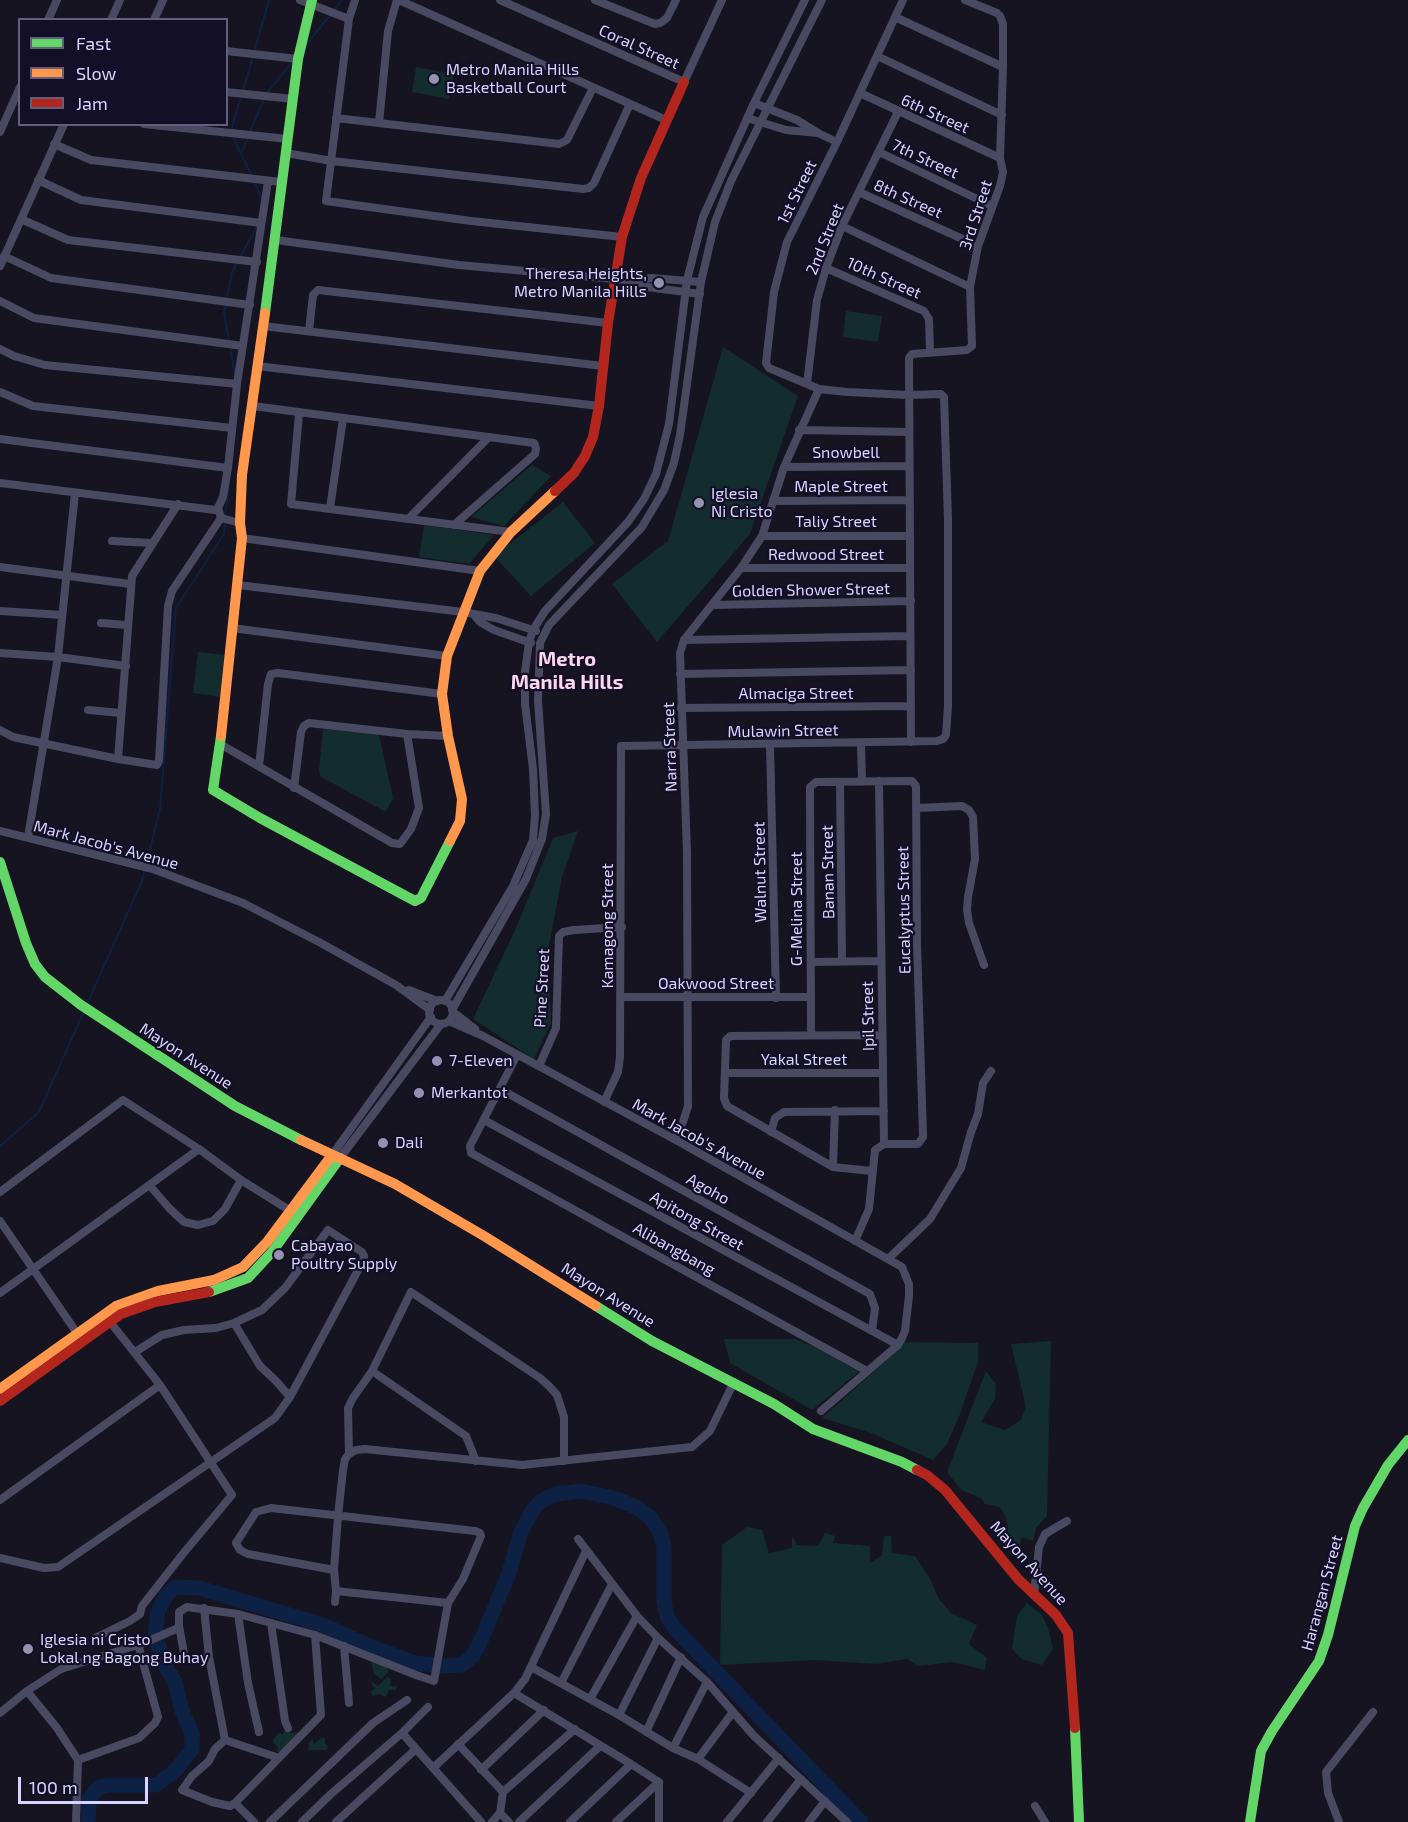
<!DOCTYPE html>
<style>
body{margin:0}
#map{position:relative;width:1408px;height:1822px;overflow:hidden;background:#161421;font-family:"Exo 2",sans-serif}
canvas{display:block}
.legend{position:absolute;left:18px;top:18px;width:210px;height:108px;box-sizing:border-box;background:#130f26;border:2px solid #625e7d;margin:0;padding:8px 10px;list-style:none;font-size:18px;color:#d9d4ff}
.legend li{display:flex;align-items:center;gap:12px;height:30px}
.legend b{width:30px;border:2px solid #625e7d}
.scale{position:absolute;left:18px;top:1777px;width:130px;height:27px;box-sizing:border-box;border:3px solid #d9d4ff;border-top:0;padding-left:8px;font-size:18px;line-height:21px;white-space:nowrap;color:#d9d4ff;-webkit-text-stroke:4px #130f26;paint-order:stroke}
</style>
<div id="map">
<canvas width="1408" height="1822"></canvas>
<ul class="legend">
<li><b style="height:8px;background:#63d668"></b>Fast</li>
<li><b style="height:8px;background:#ff974d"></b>Slow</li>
<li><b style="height:8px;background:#b3261e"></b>Jam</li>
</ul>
<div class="scale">100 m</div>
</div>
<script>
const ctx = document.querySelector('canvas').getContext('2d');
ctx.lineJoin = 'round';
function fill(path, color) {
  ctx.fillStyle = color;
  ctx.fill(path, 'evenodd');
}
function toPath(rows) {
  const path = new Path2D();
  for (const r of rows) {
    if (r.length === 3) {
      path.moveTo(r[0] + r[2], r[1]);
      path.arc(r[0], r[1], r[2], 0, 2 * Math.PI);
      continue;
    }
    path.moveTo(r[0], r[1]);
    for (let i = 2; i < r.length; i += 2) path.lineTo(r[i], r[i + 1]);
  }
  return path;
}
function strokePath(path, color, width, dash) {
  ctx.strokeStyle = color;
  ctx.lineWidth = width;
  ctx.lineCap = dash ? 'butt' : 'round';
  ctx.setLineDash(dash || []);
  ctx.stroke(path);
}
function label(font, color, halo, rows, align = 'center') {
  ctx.font = font + ' "Exo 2",sans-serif';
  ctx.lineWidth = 4.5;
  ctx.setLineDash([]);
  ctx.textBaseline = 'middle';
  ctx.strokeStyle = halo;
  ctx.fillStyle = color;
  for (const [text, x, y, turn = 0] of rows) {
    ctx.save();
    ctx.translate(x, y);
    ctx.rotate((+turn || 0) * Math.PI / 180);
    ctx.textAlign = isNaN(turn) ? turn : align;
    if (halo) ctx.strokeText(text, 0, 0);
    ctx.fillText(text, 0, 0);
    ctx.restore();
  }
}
fill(toPath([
 [416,67,454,74,449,99,412,92],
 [846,311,882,316,878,342,843,337],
 [723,347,798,396,750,534,657,642,612,584,668,541],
 [532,465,551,476,504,526,471,517],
 [563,502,595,543,531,596,494,556],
 [424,525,494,535,469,564,419,557],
 [198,652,224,655,220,697,193,693],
 [323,729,379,734,393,798,386,812,321,777,319,771],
 [578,831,562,877,548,951,551,1023,534,1059,473,1019,516,928,553,838],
 [724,1339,795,1339,817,1348,859,1372,812,1410,730,1363],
 [1051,1341,1047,1516,1036,1528,1033,1541,1022,1537,1016,1556,999,1537,1004,1537,1008,1526,1005,1516,1000,1507,985,1504,981,1498,961,1490,947,1472,986,1371,996,1384,995,1399,981,1422,1005,1430,1021,1420,1026,1407,1011,1344],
 [903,1342,978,1343,978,1362,960,1414,947,1444,933,1460,871,1433,822,1418,887,1360],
 [747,1527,762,1530,769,1553,792,1548,792,1536,797,1545,818,1546,825,1533,835,1536,833,1543,870,1546,870,1563,882,1555,884,1536,891,1536,892,1553,915,1556,929,1577,939,1599,951,1613,977,1625,969,1644,987,1658,985,1670,953,1662,918,1666,907,1659,876,1664,815,1660,720,1665,722,1545],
 [1027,1603,1042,1615,1048,1628,1053,1649,1042,1665,1022,1659,1012,1649,1017,1616],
 [371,1662,385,1663,389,1672,381,1679,374,1674],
 [387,1677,391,1679,390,1686,397,1686,396,1690,389,1690,386,1697,379,1694,372,1696,371,1691,375,1689,372,1685,371,1681,378,1686],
 [289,1729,291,1733,304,1732,290,1751,277,1752,278,1747,273,1742,274,1738,279,1733,283,1734,285,1730],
 [313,1738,314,1744,321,1738,325,1738,325,1743,328,1747,326,1750,308,1750,309,1743]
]), '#132c2d');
strokePath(toPath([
 [334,10,342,0],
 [306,45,331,14],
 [254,52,269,0],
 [266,94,293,61],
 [231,130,253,57],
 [250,132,264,99],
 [232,135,241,154],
 [248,138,241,154,252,176],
 [254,181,262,198],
 [227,298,232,272,258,224],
 [226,304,224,312,235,375],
 [225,516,229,486],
 [86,1006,142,881,160,809,176,608,224,534,225,521],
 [0,1146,39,1112,84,1011]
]), '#0d2144', 2);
strokePath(toPath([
 [88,1822,89,1799,98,1788,108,1785,156,1785,175,1771,192,1749,192,1734,182,1711,175,1682,164,1663,155,1635,158,1611,166,1596,175,1587,199,1588,326,1626,369,1646,415,1663,443,1666,461,1665,472,1657,480,1643,509,1573,521,1532,532,1511,541,1501,556,1494,581,1491,614,1498,638,1508,650,1517,659,1530,664,1546,664,1601,667,1617,675,1629,861,1822]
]), '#0d2144', 15);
strokePath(toPath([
 [300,0,349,19],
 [355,0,349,19,326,201,471,221,622,237],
 [399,0,666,120],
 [500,0,684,82,722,0],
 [595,0,655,24,660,23,667,18,676,0],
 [895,17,1003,67],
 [48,20,57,0],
 [111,20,120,0],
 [154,20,163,0],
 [226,51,298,59],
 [877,56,1002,115],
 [226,92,293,99],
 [860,93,1000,158],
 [754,103,797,120,818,133,837,142],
 [336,118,559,144,567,140,593,88],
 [747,118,786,130,818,133],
 [379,123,388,31,397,0],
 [144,124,288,139],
 [0,132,20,87],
 [54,144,91,160,281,182],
 [879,152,992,206],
 [286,153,332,161,583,189,589,188,594,183,630,104],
 [38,180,81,200,261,223],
 [859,192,978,246],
 [21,219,68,240,257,262],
 [842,226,970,287],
 [276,240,459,265,636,281,651,278,701,282],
 [4,256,51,278,250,305],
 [0,266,64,124],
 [826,268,924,311,929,319,930,352],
 [636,281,647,287,700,294],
 [0,301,34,318,243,346],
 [263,326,603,366],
 [309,331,313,295,318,290,608,323],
 [0,349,14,356,45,365,237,384],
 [257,366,599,406],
 [807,384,817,300,826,268,842,226,898,112],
 [0,392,33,406,232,428],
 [253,406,534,443,536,448,535,454,454,525],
 [299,414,291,504,511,532],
 [799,430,908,432],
 [0,439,228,468],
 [784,467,909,466],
 [0,483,215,510,218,508],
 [773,501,909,500],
 [330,508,343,419],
 [221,518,218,508,223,497,228,468,237,384,268,181],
 [409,518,488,438],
 [762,536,910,536],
 [242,538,480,571],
 [112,541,153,543],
 [0,567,130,584],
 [741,568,910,568],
 [238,585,463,612,496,618,536,631],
 [712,605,911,601],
 [0,611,62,615],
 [474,615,480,622,494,630,531,643],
 [101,623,127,625],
 [232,628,447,656],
 [684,640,910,636],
 [0,653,58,657,126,666],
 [680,674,911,670],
 [681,708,910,706],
 [88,710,121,713],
 [0,730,13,737,118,759,157,765,159,761,168,606,172,591,221,518,240,523],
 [911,742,909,358,912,354,967,350,972,346,970,287,978,246,1000,186,1003,172,1000,158,1003,67,1003,24,1000,16,997,13,965,0],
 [861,743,862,782],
 [220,744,392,843,400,844,411,829,419,808,407,734],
 [770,745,776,998],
 [118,759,132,576,178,504],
 [259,766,268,684,271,674,278,673,442,694],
 [840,782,842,961],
 [294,788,301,732,304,726,309,723,407,734,448,736],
 [916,808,962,806,969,810,973,817,975,859,968,897,967,910,969,923,984,965],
 [0,831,153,869,243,903,319,942,396,985,430,1010],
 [28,837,58,657,75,493],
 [811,962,880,961],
 [409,990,437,1001],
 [622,997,811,997],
 [441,1012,12],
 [445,1001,513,886,533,840,535,815,533,769,525,704,525,672,529,642,533,630,545,611,628,522,644,499,656,474,669,424,687,280,703,217,754,103,805,0],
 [452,1010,526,879,542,839,546,814,538,701,540,643,549,625,642,527,664,490,674,463,680,435,701,282,715,222,731,181,822,0],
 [453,1012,475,1029],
 [449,1021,483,1036,674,1139,902,1267,909,1284,909,1296,905,1331,902,1338,898,1345,821,1411],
 [811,1034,810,787,816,782,912,781,916,786,917,942,923,1137,918,1144,884,1144],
 [517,1055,470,1146,471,1153,867,1371],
 [539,1066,556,1028,559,936,563,932,574,930,622,927],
 [725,1073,882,1073],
 [500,1089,870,1294,875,1308,872,1331],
 [604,1102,618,1072,620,1057,621,746,937,741,943,739,946,735,948,706,948,520,944,397,941,394,909,395,847,392,819,389,769,368,766,363,774,292,787,242,837,142,903,0],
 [484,1120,898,1345],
 [771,1132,775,1118,784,1112,884,1111],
 [674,1139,683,1122,688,1106,687,853,680,653,684,640,741,568,762,536,784,467,819,389],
 [332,1155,431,1017],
 [340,1158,441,1024],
 [833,1167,835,1110],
 [872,1171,833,1167,727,1106,724,1098,726,1040,730,1036,881,1035],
 [150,1186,170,1209,184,1222,198,1225,213,1221,225,1209,241,1180],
 [0,1192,123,1100,199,1149,241,1180,294,1213],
 [0,1221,79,1336],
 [855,1241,869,1209,875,1150,884,1144,879,781],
 [888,1259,930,1219,961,1168,971,1132,978,1114,983,1083,991,1071],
 [0,1293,199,1149],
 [234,1323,260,1366,276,1381,290,1397],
 [372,1371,466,1436,476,1461],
 [349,1454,356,1450,365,1449,522,1465,692,1447,710,1431,734,1382],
 [0,1500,160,1385],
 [578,1539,637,1616,658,1638,707,1682,754,1736,847,1822],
 [0,1558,44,1568,58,1567,275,1418,290,1397,363,1261,364,1256,362,1252,328,1230,285,1288,262,1310,234,1323,216,1328,184,1330,162,1335,135,1352],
 [336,1591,448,1603],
 [1034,1595,1039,1547,1045,1534,1067,1521],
 [335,1602,336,1591,334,1570,338,1516,343,1470,345,1459,349,1454,348,1408,353,1398,372,1371,411,1292,540,1378,549,1386,557,1395,564,1417,564,1461],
 [204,1608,209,1657,225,1740,279,1758],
 [238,1614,248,1683,259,1732],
 [271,1623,285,1721,288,1728],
 [179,1626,185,1659,209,1657],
 [95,1638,130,1621,140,1614,142,1606,182,1555,232,1495,160,1385,107,1318],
 [344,1646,349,1703],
 [531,1667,619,1715,673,1748,698,1759,751,1793],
 [561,1683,612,1584],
 [27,1691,57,1728,78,1760,76,1822],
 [514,1693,631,1764,659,1782,659,1822],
 [590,1699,637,1616],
 [0,1713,27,1691,61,1669,144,1643,176,1629,179,1626,179,1612,187,1607,238,1614,315,1635,416,1675,434,1681,448,1603,463,1579,481,1536,480,1533,475,1531,271,1508,256,1512,236,1543,240,1550,248,1554,334,1570],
 [619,1715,658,1638],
 [646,1732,681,1657],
 [402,1733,481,1822],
 [225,1740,215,1749,209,1761,192,1776,182,1790,212,1802,230,1806,235,1803],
 [458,1744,503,1792],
 [673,1748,707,1682],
 [698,1759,733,1712],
 [78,1760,139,1738,155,1723,158,1717,138,1644],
 [433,1768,514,1693,525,1679,586,1551],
 [481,1770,544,1710],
 [1035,1806,1045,1822],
 [500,1813,509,1822],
 [254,1822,235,1803,321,1715,315,1635],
 [270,1822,373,1723,407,1700],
 [302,1822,331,1794,402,1733,428,1707],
 [336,1822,416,1749],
 [492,1822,500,1813,503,1792,575,1729],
 [519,1822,600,1746],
 [570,1822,631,1764],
 [616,1822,659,1782],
 [727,1822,779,1758],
 [767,1822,801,1779],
 [809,1822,825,1801],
 [1339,1822,1328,1793,1326,1772,1373,1712]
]), '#4a4962', 8);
strokePath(toPath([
 [265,313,298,59,312,0],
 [221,736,213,790,260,818,415,901,421,898,450,841],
 [0,862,26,943,35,964,45,977,81,1005,235,1106,301,1140],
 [209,1292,248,1278,272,1252,340,1158],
 [596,1306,652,1341,774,1404,813,1429,902,1462,917,1470],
 [1075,1728,1079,1822],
 [1250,1822,1261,1751,1272,1731,1319,1661,1328,1635,1355,1526,1363,1508,1388,1465,1408,1440]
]), '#63d668', 10);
strokePath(toPath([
 [221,736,242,538,240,523,242,475,265,313],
 [450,841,460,821,462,799,448,736,442,694,447,656,480,571,511,532,555,491],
 [301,1140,395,1184,484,1236,596,1306],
 [0,1389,116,1306,158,1291,214,1280,243,1267,267,1242,332,1155]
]), '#ff974d', 10);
strokePath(toPath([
 [555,491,574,473,585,456,593,437,599,406,608,323,622,237,641,178,684,82],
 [0,1401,121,1314,155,1302,209,1292],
 [917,1470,927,1475,945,1490,1018,1579,1056,1615,1068,1633,1075,1728]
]), '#b3261e', 10);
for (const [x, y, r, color] of [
 [434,79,6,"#9591b1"],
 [659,283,6,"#9591b1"],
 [699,503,6,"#9591b1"],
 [437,1061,6,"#9591b1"],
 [419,1093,6,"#9591b1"],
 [383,1143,6,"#9591b1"],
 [279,1255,6,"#9591b1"],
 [28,1649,6,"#9591b1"]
]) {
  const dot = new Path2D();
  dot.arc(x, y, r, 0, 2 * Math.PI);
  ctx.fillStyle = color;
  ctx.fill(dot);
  strokePath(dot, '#130f26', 2);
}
label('16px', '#d9d4ff', '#130f26', [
 ["Coral Street",639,47,24],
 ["6th Street",935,114,24],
 ["7th Street",925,159,25],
 ["1st Street",797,192,-64],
 ["8th Street",908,199,24],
 ["3rd Street",976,215,-72],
 ["2nd Street",825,239,-68],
 ["10th Street",884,278,24],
 ["Snowbell",846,453],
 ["Maple Street",841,487],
 ["Taliy Street",836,522],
 ["Redwood Street",826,555],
 ["Golden Shower Street",811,590,-1],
 ["Almaciga Street",796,694],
 ["Mulawin Street",783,731,-1],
 ["Narra Street",670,747,-92],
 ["Mark Jacob's Avenue",106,845,15],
 ["Walnut Street",760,872,-91],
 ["Banan Street",828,872,-91],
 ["G-Melina Street",797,909,-90],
 ["Eucalyptus Street",904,910,-91],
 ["Kamagong Street",608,926,-90],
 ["Oakwood Street",716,984],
 ["Pine Street",542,988,-87],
 ["Ipil Street",868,1016,-91],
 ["Mayon Avenue",186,1056,33],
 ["Yakal Street",804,1060],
 ["Mark Jacob's Avenue",699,1139,29],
 ["Agoho",708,1189,29],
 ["Apitong Street",697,1221,29],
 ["Alibangbang",674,1249,29],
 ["Mayon Avenue",608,1295,32],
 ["Mayon Avenue",1029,1563,48],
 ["Harangan Street",1322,1593,-75]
]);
label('16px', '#d9d4ff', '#130f26', [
 ["Metro Manila Hills",446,70],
 ["Basketball Court",446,88],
 ["Theresa Heights,",647,274,"right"],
 ["Metro Manila Hills",647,292,"right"],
 ["Iglesia",711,494],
 ["Ni Cristo",711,512],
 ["7-Eleven",449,1061],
 ["Merkantot",431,1093],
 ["Dali",395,1143],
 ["Cabayao",291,1246],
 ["Poultry Supply",291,1264],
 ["Iglesia ni Cristo",40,1640],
 ["Lokal ng Bagong Buhay",40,1658]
], 'left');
label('bold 20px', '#ffd6f0', '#130f26', [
 ["Metro",567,659],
 ["Manila Hills",567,682]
]);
</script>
